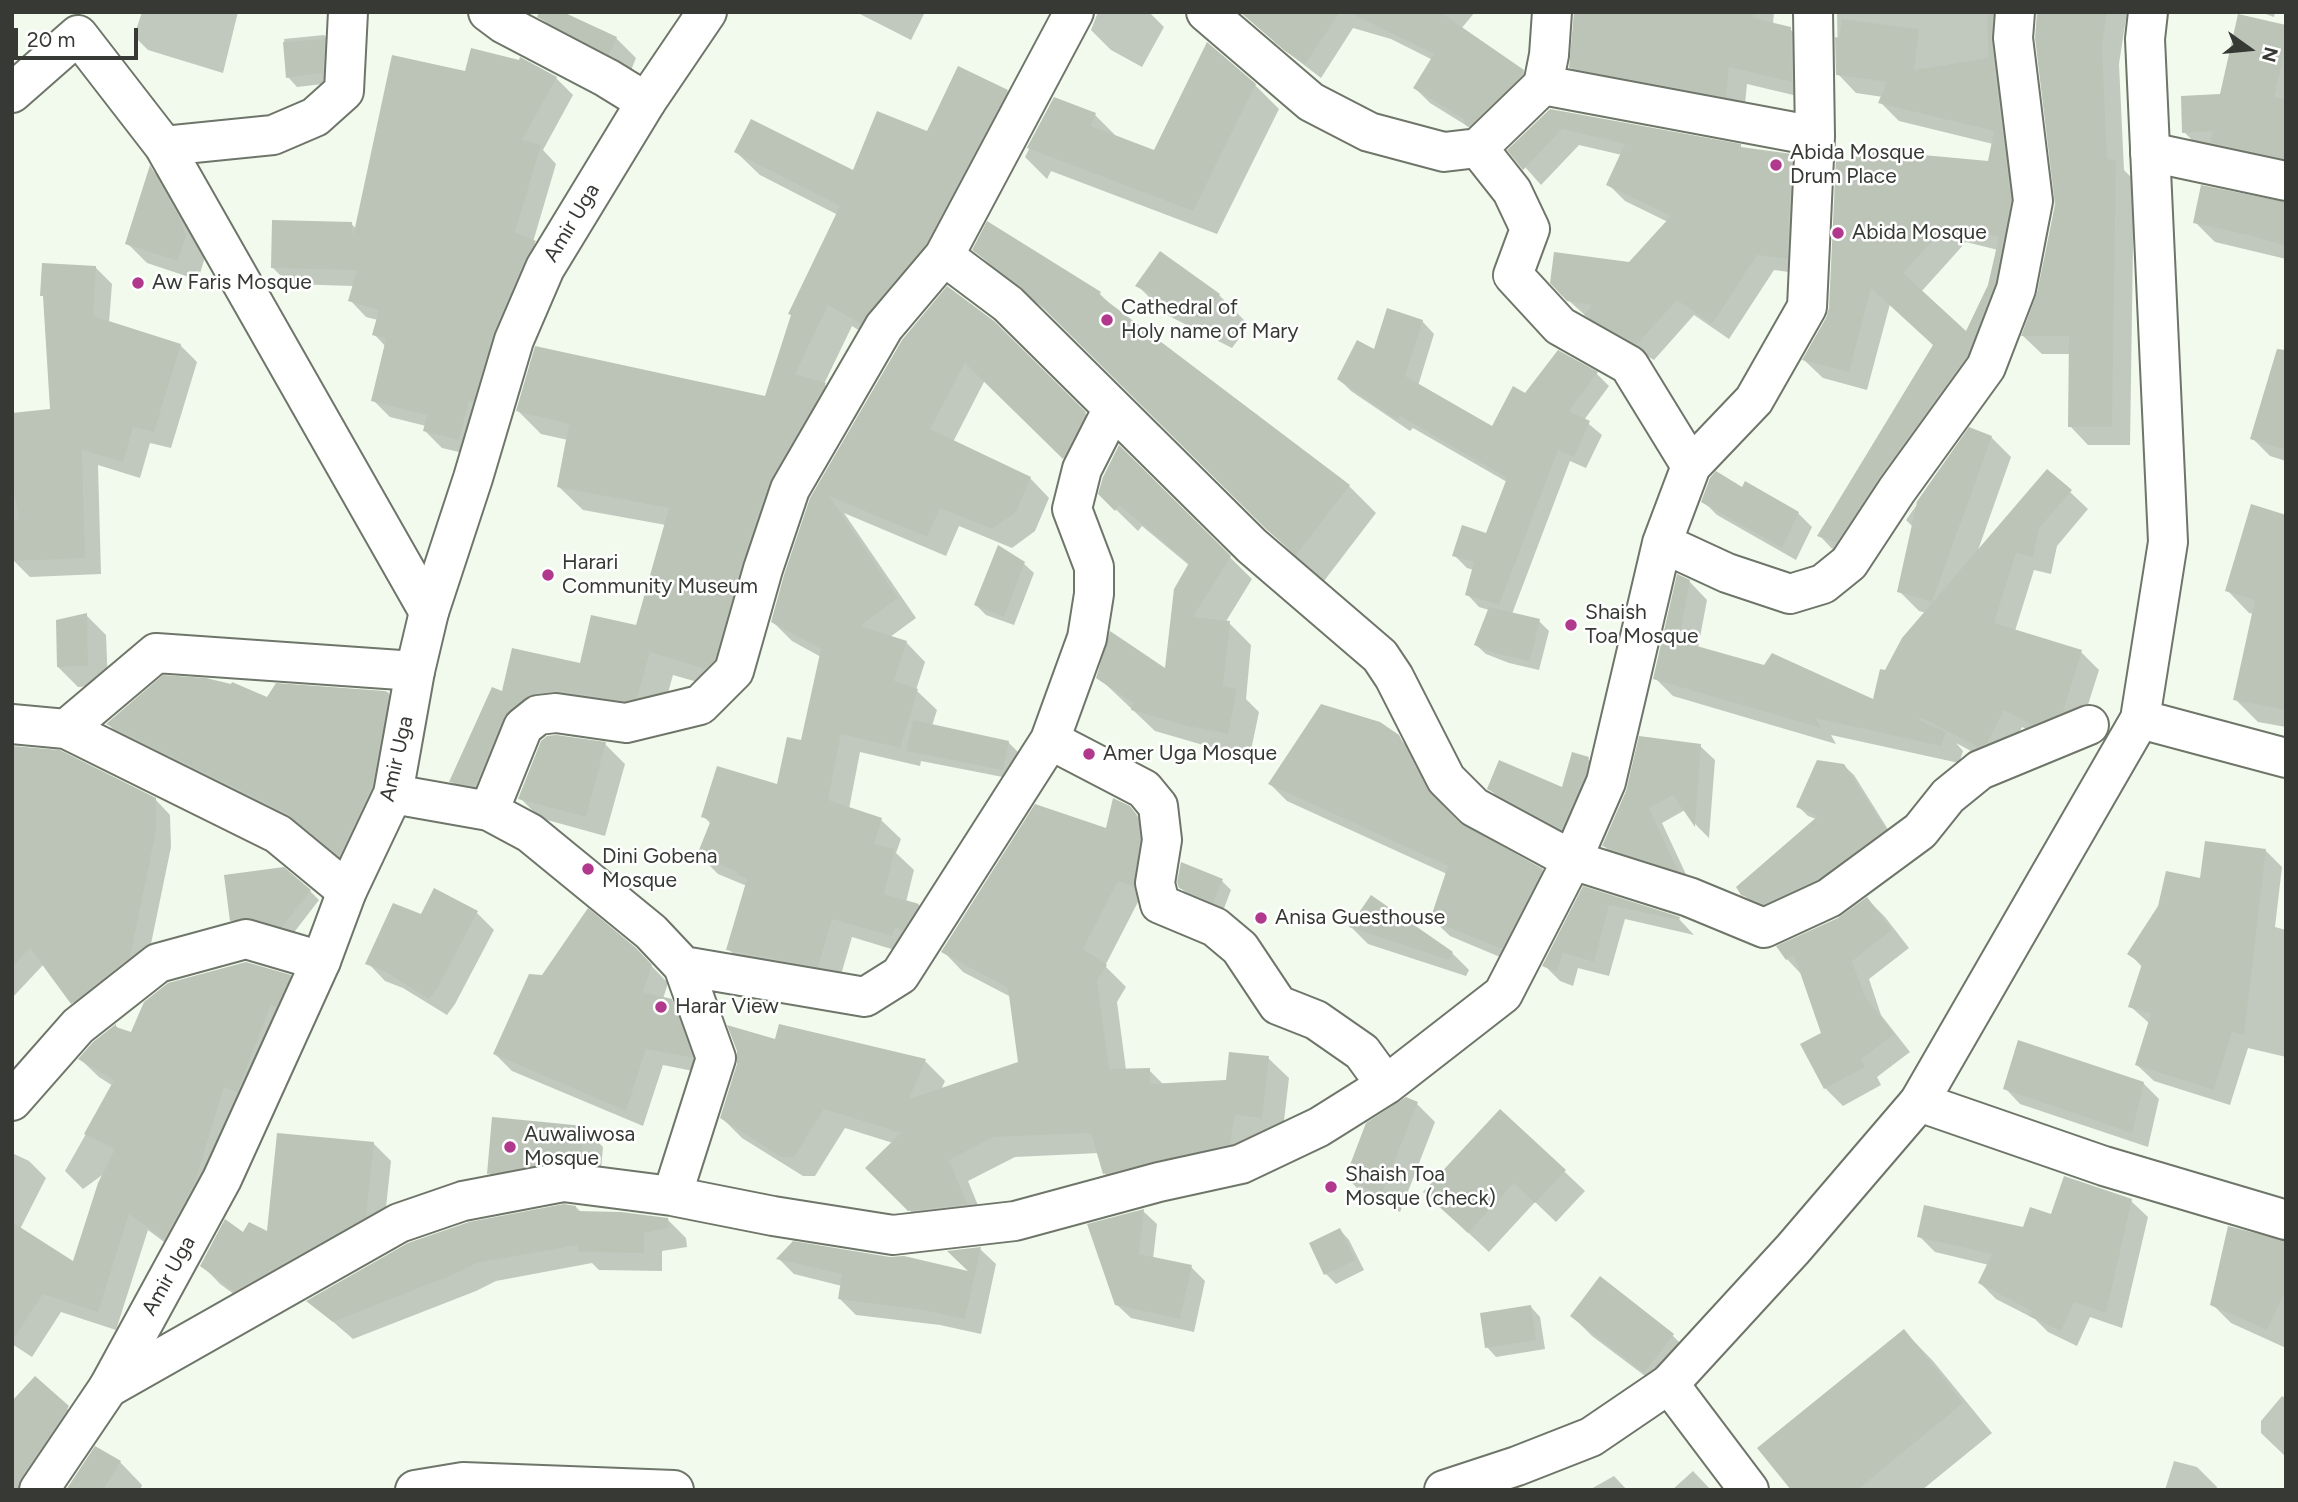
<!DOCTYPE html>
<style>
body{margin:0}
#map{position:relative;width:2298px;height:1502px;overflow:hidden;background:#f2faed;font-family:Figtree,sans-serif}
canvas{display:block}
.frame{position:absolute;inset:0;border:14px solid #363934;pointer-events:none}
.north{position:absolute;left:2214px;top:14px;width:70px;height:70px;-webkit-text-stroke:5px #fff;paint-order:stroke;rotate:105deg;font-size:19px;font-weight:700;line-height:28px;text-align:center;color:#363934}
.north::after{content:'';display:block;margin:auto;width:24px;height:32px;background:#363934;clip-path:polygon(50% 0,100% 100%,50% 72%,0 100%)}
.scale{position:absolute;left:14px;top:28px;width:124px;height:32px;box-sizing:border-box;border:4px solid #363934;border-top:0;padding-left:9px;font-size:21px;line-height:24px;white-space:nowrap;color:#363934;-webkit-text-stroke:5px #fff;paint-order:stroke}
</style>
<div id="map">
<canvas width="2298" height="1502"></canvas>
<div class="frame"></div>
<div class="north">N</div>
<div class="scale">20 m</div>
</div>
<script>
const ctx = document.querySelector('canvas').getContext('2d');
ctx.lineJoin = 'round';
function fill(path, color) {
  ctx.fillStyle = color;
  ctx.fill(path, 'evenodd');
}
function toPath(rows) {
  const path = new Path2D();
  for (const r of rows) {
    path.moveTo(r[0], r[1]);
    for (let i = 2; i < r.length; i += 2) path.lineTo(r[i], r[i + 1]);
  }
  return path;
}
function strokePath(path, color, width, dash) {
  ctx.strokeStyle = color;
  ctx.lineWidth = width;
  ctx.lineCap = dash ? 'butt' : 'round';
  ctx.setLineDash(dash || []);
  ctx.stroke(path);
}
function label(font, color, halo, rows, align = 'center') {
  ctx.font = font + ' Figtree,sans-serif';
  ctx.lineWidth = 5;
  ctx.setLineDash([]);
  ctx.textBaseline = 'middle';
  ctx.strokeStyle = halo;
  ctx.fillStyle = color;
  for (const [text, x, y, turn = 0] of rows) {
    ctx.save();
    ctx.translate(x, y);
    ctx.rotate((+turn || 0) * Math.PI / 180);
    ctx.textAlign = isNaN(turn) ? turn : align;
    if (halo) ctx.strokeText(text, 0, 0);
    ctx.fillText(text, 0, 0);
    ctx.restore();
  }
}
fill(toPath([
 [142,12,238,12,223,73,148,50,134,36],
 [558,12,616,38,636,58,630,73,559,36,539,16],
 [856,12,925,12,911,40],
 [1098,12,1149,12,1164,27,1142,67,1111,50,1091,30],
 [1269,12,1475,12,1461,29,1523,72,1537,86,1472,129,1430,103,1415,88,1433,60,1391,39,1353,28,1321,78,1274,42],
 [1575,12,1774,12,1773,24,1790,29,1809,47,1810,99,1747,84,1744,115,1589,86,1571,67],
 [1837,12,2023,12,2029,220,2013,302,1837,554,1819,535,1935,345,1890,304,1867,390,1823,378,1804,360,1828,319,1854,163,1990,163,1993,144,1899,121,1880,102,1883,97,1856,93,1838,74],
 [1966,242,1998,250,1990,286,1967,333,1921,292],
 [2038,12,2127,12,2119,64,2124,170,2134,180,2130,445,2088,445,2070,426,2071,354,2042,354,2023,336,2039,294,2056,199],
 [2260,12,2275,12,2274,17],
 [2286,27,2286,172,2202,150,2184,132],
 [324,35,334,44,332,83,297,87,288,77,284,39],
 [521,59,556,78,573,95,543,150,556,164,533,242,551,259,476,456,442,448,425,431,426,426,390,417,373,400,386,347,374,334,378,320,366,317,350,300,354,286,289,284,272,267,351,224,357,229,467,73,520,62],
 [1255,85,1279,109,1217,234,1051,171,1047,179,1025,157,1054,99,1095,115,1118,138,1154,152],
 [1007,91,1030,115,885,346,852,326,824,384,848,408,792,506,729,691,673,675,660,721,548,720,474,804,451,781,503,694,581,665,638,627,666,525,583,510,559,487,568,440,541,434,518,411,766,398,838,215,760,175,736,152,854,173],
 [1551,110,1740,146,1744,149,1791,156,1808,172,1803,274,1774,270,1729,339,1694,315,1654,360,1603,331,1568,300,1629,263,1668,222,1625,201,1608,184,1622,155,1579,145,1541,185,1510,150],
 [151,169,170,188,205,257,198,280,147,263,127,243],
 [2286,204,2286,259,2215,242,2195,222],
 [988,223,1100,294,1114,308,1349,486,1376,513,1324,581,1296,557,1053,315,1002,277,974,249],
 [1160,253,1219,295,1249,325,1232,348,1167,315,1137,285],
 [95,267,112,284,109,323,180,345,197,362,171,448,150,443,140,478,98,465,101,574,30,577,13,560,12,414,52,411],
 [1422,321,1434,334,1418,386,1493,428,1526,395,1558,352,1597,374,1609,386,1584,420,1602,435,1586,468,1570,461,1512,614,1539,621,1549,631,1539,670,1509,663,1486,654,1476,645,1489,610,1479,607,1467,594,1474,570,1467,568,1454,555,1487,535,1507,482,1413,428,1410,431,1351,391,1339,379],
 [993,322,1105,433,1083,477,985,380,953,442,1030,478,1049,498,1035,531,1012,548,959,526,946,556,844,513,916,618,890,637,906,642,925,662,916,690,937,710,932,726,1008,742,1018,752,1013,779,921,761,920,766,860,752,849,809,881,820,901,839,896,853,914,870,906,902,919,905,938,925,911,955,852,937,838,985,748,968,728,949,747,886,718,874,699,855,711,824,703,816,779,787,802,742,821,657,792,641,773,622,812,499],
 [2286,369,2286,461,2270,456,2252,438],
 [1970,430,1991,437,2011,457,1977,553,2070,492,2088,509,2057,546,2051,574,2034,570,2015,631,2081,652,2099,670,2080,730,2051,742,2022,727,2005,761,1997,765,1956,743,1963,751,1959,763,1831,735,1836,744,1673,696,1655,678,1689,581,1707,600,1698,648,1874,701,1886,672,1926,613,1919,611,1899,591,1913,527,1906,520],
 [1119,448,1252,579,1225,623,1229,623,1251,645,1246,699,1259,712,1250,755,1210,747,1155,731,1098,677,1167,671,1190,566,1142,526,1138,531,1100,494],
 [1742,489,1798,513,1812,527,1796,560,1717,515,1703,501],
 [2286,517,2286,727,2258,722,2235,699,2254,614,2249,613,2227,590],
 [1024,564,1034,573,1014,625,986,615,976,605],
 [86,615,106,635,108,685,78,687,58,667],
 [388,694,412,718,363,878,313,838,131,747,108,724,268,700],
 [1398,737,1416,755,1444,809,1459,825,1542,870,1559,888,1519,965,1450,936,1432,919,1447,874,1287,801,1270,784],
 [605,744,625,764,605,836,540,818,520,798],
 [1700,746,1715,760,1709,838,1697,826,1685,810,1662,823,1690,883,1618,860,1604,846],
 [1588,759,1598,768,1571,838,1499,798,1489,789,1563,789],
 [12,765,155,799,170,815,171,847,145,973,88,1018,73,1002,44,964,12,998],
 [1843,765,1854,775,1894,839,1774,913,1753,904,1743,894,1816,819,1808,816,1798,806],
 [1129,808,1150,829,1154,906,1139,900,1105,966,1126,987,1117,1002,1126,1070,1149,1070,1164,1085,1228,1082,1268,1058,1289,1078,1282,1138,1255,1135,1250,1164,1125,1194,1105,1174,1099,1153,1015,1157,968,1181,986,1225,930,1231,868,1168,893,1143,845,1128,815,1176,803,1176,742,1138,722,1118,777,1042,925,1061,945,1081,941,1090,1020,1063,1011,997,963,972,943,951,1108,830],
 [2265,850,2282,867,2275,927,2286,930,2286,1057,2248,1048,2230,1105,2154,1081,2137,1065,2150,1024,2130,1006,2142,967,2130,954,2202,880],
 [1222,881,1231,890,1223,911,1190,897,1180,887],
 [1584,889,1679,919,1694,935,1625,919,1609,976,1578,968,1573,986,1560,981,1544,965],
 [310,891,319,900,292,935,242,929,232,920],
 [1867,899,1885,917,1909,948,1869,979,1881,1015,1910,1052,1877,1077,1881,1085,1843,1106,1825,1088,1823,1034,1802,975,1787,959],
 [477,913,494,930,455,1004,447,1015,403,988,385,981,368,963,422,916],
 [1351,927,1452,953,1469,970,1466,976,1368,944],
 [635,949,668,983,663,999,671,1001,688,1018,708,1074,663,1065,643,1126,512,1071,495,1054],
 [290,976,308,995,183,1256,148,1230,116,1330,61,1312,32,1357,12,1344,12,1268,74,1264,105,1173,83,1189,65,1171,113,1086,99,1077,80,1059,94,1043,116,1026,120,1030,132,1034],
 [2143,1083,2159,1099,2148,1147,2020,1104,2005,1088],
 [1417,1104,1435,1122,1400,1212,1365,1196,1347,1178],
 [1500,1111,1585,1191,1556,1222,1535,1202,1489,1252,1445,1211],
 [583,1127,603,1147,600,1181,508,1193,489,1174],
 [373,1143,391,1161,383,1235,253,1308,220,1284,202,1265,243,1235,268,1234],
 [12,1153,29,1161,46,1178,18,1233,12,1238],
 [2131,1201,2148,1217,2122,1328,2090,1317,2077,1346,2048,1332,2035,1319,1996,1299,1980,1283,1989,1265,1935,1252,1919,1236,2024,1230,2052,1216],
 [576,1207,581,1212,667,1219,686,1238,687,1247,662,1251,662,1271,599,1270,592,1263,496,1281,476,1291,353,1339,309,1301],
 [1143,1211,1157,1224,1153,1259,1191,1267,1205,1281,1194,1332,1131,1318,1116,1304],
 [1340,1230,1349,1240,1364,1270,1336,1284,1326,1274],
 [2286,1243,2286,1348,2231,1323,2212,1304],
 [980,1249,996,1264,981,1334,940,1325,856,1315,840,1299,842,1286,794,1274,779,1259,973,1274],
 [1531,1307,1540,1317,1545,1349,1496,1357,1487,1347],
 [1572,1316,1672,1335,1692,1355,1665,1391,1592,1336],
 [1904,1331,1933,1361,1992,1433,1922,1490,1793,1490],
 [35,1378,90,1430,50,1490,12,1490],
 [2282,1396,2286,1399,2286,1457,2261,1433,2261,1421],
 [2174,1461,2197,1467,2217,1487,2216,1490,2165,1490],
 [120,1462,142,1485,140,1490,68,1490],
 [1693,1471,1711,1490,1672,1490],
 [1614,1476,1627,1490,1589,1490]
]), '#0003');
fill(toPath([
 [539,12,563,12,617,37,609,55,537,17],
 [1240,12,1340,12,1305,64,1285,51],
 [1348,12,1440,12,1524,70,1523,74,1468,127,1463,122,1465,120,1413,88,1434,54],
 [1574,12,1754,12,1753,18,1791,27,1792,82,1729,67,1726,97,1569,68],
 [1987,12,1993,12,1991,41,2011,200,1995,283,1967,356,1879,477,1836,543,1817,536,1933,345,1871,288,1849,372,1802,360,1826,318,1829,308,1836,159,1853,161,1858,149,1988,161,1994,131,1878,103,1887,82,1836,75,1835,37,1839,38,1842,19,1919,29,1914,70,1988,58],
 [1947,225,1999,237,1988,285,1966,331,1903,273],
 [2037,12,2107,12,2102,45,2107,159,2116,160,2112,427,2068,427,2069,336,2021,336,2037,293,2055,205,2035,38],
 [2238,14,2286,25,2286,46,2274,97,2286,100,2286,159,2210,142,2213,131,2182,133,2181,96,2220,94],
 [325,39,323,73,286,78,283,42],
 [1207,42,1256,84,1193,211,1027,148,1022,157,1054,97,1096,113,1091,126,1154,150],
 [471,48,519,60,520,57,557,77,522,140,541,145,515,232,536,241,525,259,494,331,473,402,469,401,459,440,423,431,427,415,371,401,386,339,372,335,379,310,348,301,357,270,271,268,272,220,352,222,353,237,392,55,465,71],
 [958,66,1008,90,926,244,861,324,828,305,795,374,826,383,769,482,742,563,715,660,705,669,650,652,637,698,625,701,559,691,536,693,525,698,509,710,503,719,475,786,449,782,492,687,502,691,512,648,580,663,591,615,636,625,669,508,557,487,569,424,516,411,535,346,765,396,791,315,788,314,840,206,734,152,751,119,853,170,877,111,927,131],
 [1550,109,1741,144,1741,147,1792,154,1787,259,1757,255,1712,324,1677,300,1637,344,1584,315,1592,305,1567,301,1550,283,1554,252,1629,262,1671,216,1606,185,1625,144,1562,129,1523,170,1507,150],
 [150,165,179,217,186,236,178,261,125,244],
 [2201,185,2286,202,2286,246,2248,235,2193,223],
 [987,221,1101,292,1099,295,1350,485,1296,555,1267,530,1023,288,972,250],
 [1160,251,1220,294,1202,320,1135,286],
 [42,263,96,266,93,316,181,344,154,432,133,427,123,462,82,450,85,558,12,561,12,520,19,519,12,482,12,413,50,409,43,296,40,296],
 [947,286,994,321,1086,412,1063,459,965,363,930,429,1031,477,1016,512,992,529,940,508,927,537,829,496,898,598,860,626,907,641,894,681,918,689,900,748,841,734,828,800,882,818,874,844,895,849,884,894,919,904,902,931,895,927,892,936,832,919,818,967,726,950,747,879,737,874,738,872,697,855,711,820,701,817,717,766,777,784,787,737,801,740,821,649,771,622,784,575,810,498,902,340],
 [1387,308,1423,320,1405,376,1492,426,1513,386,1525,393,1558,350,1598,372,1569,411,1590,421,1574,457,1558,450,1499,605,1465,595,1474,562,1452,556,1462,525,1486,533,1507,478,1400,416,1397,420,1337,379,1357,340,1374,349],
 [2277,349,2286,350,2286,450,2250,439],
 [1969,427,1992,436,1932,602,1897,592,1917,502,1904,520],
 [1119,445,1231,556,1193,617,1230,621,1223,686,1237,689,1228,734,1187,726,1131,710,1133,703,1096,678,1110,631,1165,668,1174,589,1189,563,1119,505,1115,511,1098,494,1103,477],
 [2047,469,2072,490,2039,528,2033,557,2016,553,1994,623,2082,650,2063,712,2032,725,2004,710,1987,743,1978,747,1920,717,1919,720,1946,732,1941,746,1815,718,1821,728,1653,679,1677,574,1690,580,1679,641,1764,665,1772,653,1873,699,1880,669,1885,670,1902,638],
 [1716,471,1742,487,1745,481,1799,512,1782,548,1701,502,1710,478],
 [2251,504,2286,515,2286,710,2233,700,2255,600,2225,591],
 [998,545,1025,562,1004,617,974,605],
 [1489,607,1540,619,1530,661,1498,654,1474,645],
 [87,613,88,666,57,667,56,620],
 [163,675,206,678,231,684,232,682,267,697,276,683,385,691,389,693,372,787,339,856,288,814,106,724],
 [1321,704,1380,722,1399,735,1427,789,1459,822,1543,869,1502,949,1430,920,1448,866,1268,784],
 [913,720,1009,741,1003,770,906,751],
 [556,735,606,742,586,817,518,799,541,741,547,736],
 [1639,736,1701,744,1695,827,1673,795,1649,808,1678,871,1602,846,1626,791],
 [12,746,60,750,156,798,156,831,130,957,71,1004,30,948,12,967],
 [1572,752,1589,757,1585,775,1561,829,1487,789,1499,760,1562,787],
 [1817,760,1844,764,1886,829,1818,879,1764,904,1741,895,1736,887,1818,816,1796,807],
 [1113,798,1130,806,1137,815,1140,840,1134,887,1118,881,1083,949,1107,965,1097,980,1109,1069,1150,1068,1150,1084,1226,1080,1229,1052,1269,1056,1262,1118,1235,1115,1230,1144,1103,1174,1091,1133,994,1137,949,1160,967,1204,908,1211,865,1168,901,1133,824,1109,794,1157,781,1157,720,1118,737,1064,737,1051,727,1025,775,1039,779,1024,926,1059,909,1099,1018,1062,1008,988,941,952,1035,804,1106,828],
 [2205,841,2266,849,2244,1035,2232,1032,2214,1090,2135,1065,2151,1014,2128,1007,2142,964,2127,954,2158,906,2166,871,2200,878],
 [1181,862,1223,879,1213,903,1179,888,1177,882],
 [284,867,311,890,282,927,251,918,230,921,224,875],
 [1583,886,1680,917,1679,920,1609,905,1594,962,1563,953,1557,972,1542,966],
 [434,888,478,911,438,987,429,999,384,971,365,964,393,903,421,914],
 [1371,895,1453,952,1449,960,1349,927],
 [1867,897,1892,930,1852,961,1864,995,1894,1034,1861,1059,1865,1067,1824,1089,1800,1044,1821,1033,1794,955,1786,960,1776,946,1838,918],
 [588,908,636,948,652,965,643,992,672,999,693,1058,646,1049,626,1111,493,1054,529,974,542,975],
 [246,962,291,975,276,1007,271,1005,237,1092,224,1087,195,1182,164,1239,129,1214,98,1312,43,1294,12,1341,12,1222,73,1261,98,1183,115,1149,84,1134,114,1080,78,1059,93,1042,116,1024,116,1027,131,1032,144,1002,168,983],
 [2018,1040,2144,1082,2132,1133,2003,1089],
 [1406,1097,1418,1102,1381,1195,1345,1178,1366,1123],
 [1500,1109,1566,1170,1535,1203,1514,1183,1468,1233,1423,1192],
 [492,1117,584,1126,581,1162,559,1161,487,1174],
 [277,1133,374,1142,366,1217,234,1291,200,1266,225,1219,243,1232,249,1222,267,1231],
 [2064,1176,2132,1199,2106,1313,2074,1302,2061,1331,2029,1316,2032,1311,1978,1283,1992,1254,1917,1237,1924,1205,2023,1227,2030,1207,2051,1214],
 [564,1204,576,1206,576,1211,621,1212,668,1218,669,1228,644,1233,644,1253,578,1252,578,1245,477,1263,457,1273,333,1322,306,1301,408,1243,469,1222],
 [1144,1209,1139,1254,1192,1265,1180,1319,1115,1305,1087,1224],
 [2228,1226,2286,1241,2286,1290,2267,1330,2210,1305],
 [1340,1228,1356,1260,1324,1275,1309,1243],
 [793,1241,890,1257,904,1256,968,1271,947,1251,981,1247,965,1319,922,1310,838,1299,842,1274,776,1259],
 [1600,1276,1674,1334,1644,1373,1570,1316],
 [1531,1305,1536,1340,1485,1348,1480,1313],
 [1904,1329,1963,1403,1857,1490,1791,1490,1757,1448],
 [35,1376,69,1406,21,1478,17,1490,12,1490,12,1401],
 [95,1446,121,1461,103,1490,66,1490]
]), '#bcc3b7');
const minor = toPath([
 [488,12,504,24,607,78,646,102],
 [1543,85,1549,55,1552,12],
 [12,93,78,35,164,146,429,612],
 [164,146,273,135,315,117,344,91,348,12],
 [1478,148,1543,85,1815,136],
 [2150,152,2286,181],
 [944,256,1074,12],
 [1691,466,1754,400,1807,307,1815,136,1813,12],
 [1662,543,1727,573,1790,594,1823,584,1849,563,1897,490,1986,367,2016,289,2033,201,2013,38,2015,12],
 [2140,719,2286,758],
 [12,724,66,729,278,834,347,891],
 [66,729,156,653,415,671],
 [1050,740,1144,789,1158,806,1162,840,1155,883,1160,904,1215,927,1240,948,1278,1005,1316,1020,1362,1052,1386,1085],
 [393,794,489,811,523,727,538,715,556,713,626,723,700,705,734,671,763,569,790,489,884,327,944,256,1008,304,1252,546,1380,656,1394,677,1446,779,1474,807,1572,860,1606,782,1662,543,1691,466,1629,365,1560,326,1513,275,1530,229,1512,191,1478,148,1444,152,1369,132,1311,102,1206,12],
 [489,811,530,833,651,932,683,966,865,997,900,975,1050,740,1087,638,1094,594,1094,567,1072,509,1082,469,1113,408],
 [12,1101,78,1026,158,963,246,939,321,961],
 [1919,1102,2104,1166,2286,1220],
 [672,1196,716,1058,683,966],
 [1669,1384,1749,1490],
 [108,1388,399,1223,463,1201,563,1182,672,1196,773,1216,893,1235,1015,1221,1159,1182,1241,1164,1319,1127,1386,1085,1503,994,1572,860,1689,897,1764,928,1829,898,1920,831,1948,796,1980,770,2089,725]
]);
const tertiary = toPath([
 [39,1490,108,1388,222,1179,321,961,347,891,393,794,415,671,429,612,473,478,514,340,545,268,646,102,707,12],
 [415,1490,463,1482,674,1490],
 [1444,1490,1517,1466,1591,1437,1669,1384,1793,1249,1919,1102,2140,719,2168,542,2145,39,2148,12]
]);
strokePath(minor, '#6e7569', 42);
strokePath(tertiary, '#6e7569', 42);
strokePath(minor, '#fff', 38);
strokePath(tertiary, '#fff', 38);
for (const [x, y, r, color] of [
 [1776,165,7,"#b0388d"],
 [1838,233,7,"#b0388d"],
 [138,283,7,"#b0388d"],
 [1107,320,7,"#b0388d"],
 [548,575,7,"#b0388d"],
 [1571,625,7,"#b0388d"],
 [1089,754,7,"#b0388d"],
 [588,869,7,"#b0388d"],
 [1261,918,7,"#b0388d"],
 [661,1007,7,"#b0388d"],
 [510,1147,7,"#b0388d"],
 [1331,1187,7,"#b0388d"]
]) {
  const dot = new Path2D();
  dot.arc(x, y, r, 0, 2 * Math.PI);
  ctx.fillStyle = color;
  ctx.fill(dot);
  strokePath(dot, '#fff', 2.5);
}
label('21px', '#363934', '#fff', [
 ["Abida Mosque",1790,153],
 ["Drum Place",1790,177],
 ["Abida Mosque",1852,233],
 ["Aw Faris Mosque",152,283],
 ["Cathedral of",1121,308],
 ["Holy name of Mary",1121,332],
 ["Harari",562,563],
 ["Community Museum",562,587],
 ["Shaish",1585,613],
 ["Toa Mosque",1585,637],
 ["Amer Uga Mosque",1103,754],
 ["Dini Gobena",602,857],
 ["Mosque",602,881],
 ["Anisa Guesthouse",1275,918],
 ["Harar View",675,1007],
 ["Auwaliwosa",524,1135],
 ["Mosque",524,1159],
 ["Shaish Toa",1345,1175],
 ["Mosque (check)",1345,1199]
], 'left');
label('21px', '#363934', '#fff', [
 ["Amir Uga",572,223,-59],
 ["Amir Uga",397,759,-77],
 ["Amir Uga",169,1276,-61]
]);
</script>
